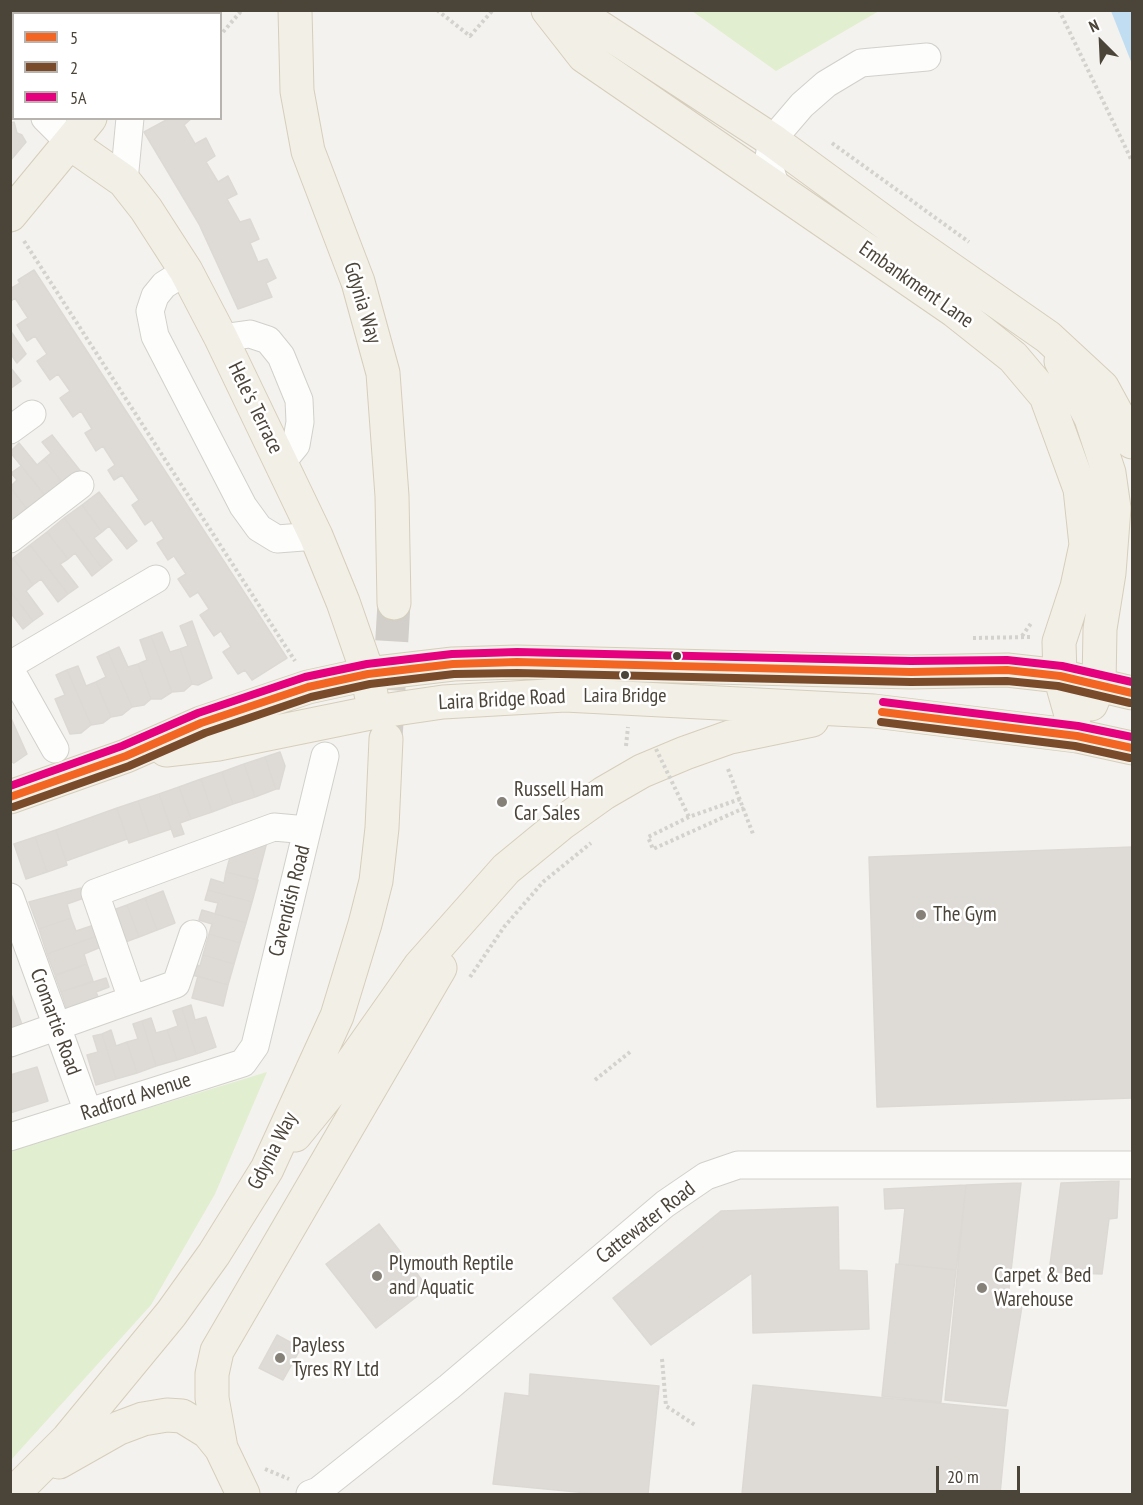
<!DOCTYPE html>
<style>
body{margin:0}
#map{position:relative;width:1143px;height:1505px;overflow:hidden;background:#f4f2ee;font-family:"PT Sans Narrow",sans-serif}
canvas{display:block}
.frame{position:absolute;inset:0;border:12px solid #4b4439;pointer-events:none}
.legend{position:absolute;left:12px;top:12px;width:210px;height:108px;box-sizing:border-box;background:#fff;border:2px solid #b7b4b0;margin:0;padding:8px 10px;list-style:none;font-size:18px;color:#4b4439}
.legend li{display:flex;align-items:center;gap:12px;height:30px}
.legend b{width:30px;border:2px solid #b7b4b0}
.north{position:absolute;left:1071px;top:12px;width:60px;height:60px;-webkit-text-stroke:4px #fff;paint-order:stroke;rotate:336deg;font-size:16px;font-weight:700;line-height:24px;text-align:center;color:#4b4439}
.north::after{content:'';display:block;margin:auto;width:21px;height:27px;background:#4b4439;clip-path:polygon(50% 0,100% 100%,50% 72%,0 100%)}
.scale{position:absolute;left:936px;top:1466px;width:84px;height:27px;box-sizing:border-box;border:3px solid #4b4439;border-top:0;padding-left:8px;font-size:18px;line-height:21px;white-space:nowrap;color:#4b4439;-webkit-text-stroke:4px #fff;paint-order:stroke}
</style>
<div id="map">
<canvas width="1143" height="1505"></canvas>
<div class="frame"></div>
<ul class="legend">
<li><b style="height:8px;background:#f26522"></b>5</li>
<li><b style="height:8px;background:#7a4b2a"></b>2</li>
<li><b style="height:8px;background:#e5007d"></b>5A</li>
</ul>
<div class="north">N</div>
<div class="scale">20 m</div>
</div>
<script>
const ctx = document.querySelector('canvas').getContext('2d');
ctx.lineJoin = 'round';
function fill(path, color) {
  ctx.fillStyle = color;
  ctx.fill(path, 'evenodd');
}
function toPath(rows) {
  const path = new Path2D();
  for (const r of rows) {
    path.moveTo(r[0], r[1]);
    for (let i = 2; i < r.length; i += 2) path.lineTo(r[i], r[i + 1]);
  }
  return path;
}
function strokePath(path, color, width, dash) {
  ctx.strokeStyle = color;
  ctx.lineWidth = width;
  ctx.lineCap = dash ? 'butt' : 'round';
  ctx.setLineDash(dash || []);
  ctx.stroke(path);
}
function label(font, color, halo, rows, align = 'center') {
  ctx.font = font + ' "PT Sans Narrow",sans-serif';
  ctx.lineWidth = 5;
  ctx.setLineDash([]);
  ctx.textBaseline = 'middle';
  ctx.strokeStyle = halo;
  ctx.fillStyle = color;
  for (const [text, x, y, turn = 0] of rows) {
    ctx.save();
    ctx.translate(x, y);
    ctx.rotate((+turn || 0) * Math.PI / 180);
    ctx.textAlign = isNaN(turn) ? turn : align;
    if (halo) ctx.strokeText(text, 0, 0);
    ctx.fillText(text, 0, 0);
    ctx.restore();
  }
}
fill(toPath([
 [692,11,879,11,776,71],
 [267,1072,215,1194,151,1305,11,1460,11,1150]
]), '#e1eecf');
fill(toPath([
 [1111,11,1132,11,1132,64]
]), '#c0ddf1');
const building = toPath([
 [29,10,71,10,75,14,33,14,29,10],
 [170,118,192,118,184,125,195,144,206,138,215,156,206,162,218,182,228,176,237,194,227,199,240,222,250,219,259,239,250,243,258,262,267,259,276,278,266,283,272,297,238,309,199,224,144,132,170,118],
 [14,122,17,133,22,135,26,142,10,161,10,123,14,122],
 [34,270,287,658,252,680,245,670,238,674,223,652,231,647,221,631,214,636,200,615,209,609,198,592,190,597,178,579,186,574,174,556,168,560,157,543,164,539,152,520,145,525,132,505,139,500,122,475,114,480,108,470,115,465,103,446,96,451,85,433,92,429,81,411,73,417,60,398,70,391,58,374,50,380,37,361,47,354,35,336,27,341,17,325,28,318,15,298,10,302,10,289,20,283,18,280,34,270],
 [10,330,26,354,17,363,10,353,10,330],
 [10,367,21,381,10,389,10,367],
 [52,435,82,473,65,486,44,459,51,453,42,442,52,435],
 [19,443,37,465,44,459,65,486,48,499,10,452,19,443],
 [21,466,48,499,30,513,10,487,17,480,11,473,21,466],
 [10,487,30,513,10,522,10,487],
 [99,492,137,541,127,549,109,526,102,532,82,505,99,492],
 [82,505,102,532,94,538,112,560,102,568,64,518,82,505],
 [64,518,102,568,92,576,75,553,68,559,47,532,64,518],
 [47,532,68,559,60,564,78,587,68,594,30,545,47,532],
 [30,545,68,594,58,602,41,579,33,585,13,558,30,545],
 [13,558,33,585,26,591,43,614,33,621,10,591,10,560,13,558],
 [10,591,33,621,23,629,10,612,10,591],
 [192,621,212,678,198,685,192,684,180,649,188,646,180,626,192,621],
 [162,632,170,652,180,649,192,684,184,691,172,692,151,636,162,632],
 [151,636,172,692,161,699,151,699,138,664,147,660,140,640,151,636],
 [119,647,128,667,138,664,151,699,144,705,132,707,108,652,119,647],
 [108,652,132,707,122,715,111,717,96,682,106,677,97,657,108,652],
 [78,666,86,686,96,682,111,717,103,723,91,725,67,670,78,666],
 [67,670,91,725,81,733,70,734,55,699,65,695,56,675,67,670],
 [10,716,27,754,14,763,10,761,10,716],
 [280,752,285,766,279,789,276,789,265,757,280,752],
 [265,757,276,789,255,797,244,764,265,757],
 [244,764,255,797,233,804,222,772,244,764],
 [222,772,233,804,212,812,201,779,222,772],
 [201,779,212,812,191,819,179,787,201,779],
 [179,787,191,819,180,823,184,834,174,837,159,794,179,787],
 [159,794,171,829,150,836,138,801,159,794],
 [138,801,150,836,129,843,117,808,138,801],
 [117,808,127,839,66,861,56,830,117,808],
 [56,830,67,865,47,872,35,837,56,830],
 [35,837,47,872,26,879,14,844,35,837],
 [268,838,257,880,226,872,232,850,268,838],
 [1132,847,1132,1098,877,1107,869,857,1132,847],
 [226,872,258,880,252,902,208,890,211,879,224,883,226,872],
 [81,888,84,898,67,904,71,918,39,929,29,902,81,888],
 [208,890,252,902,246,923,215,914,218,903,205,900,208,890],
 [163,891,175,923,157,930,145,898,163,891],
 [145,898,157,930,139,937,127,905,145,898],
 [127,905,139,937,120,944,108,912,127,905],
 [202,910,246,923,240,943,209,934,212,924,199,920,202,910],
 [71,918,76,931,94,925,97,936,47,954,39,929,71,918],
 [209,934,240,943,234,964,203,955,209,934],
 [97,936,101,947,84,954,87,964,55,975,47,954,97,936],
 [203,955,234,964,228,985,185,973,187,962,200,966,203,955],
 [87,964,93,981,61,992,55,976,87,964],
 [198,976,228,985,223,1006,192,998,198,976],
 [106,978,109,987,96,992,99,999,67,1010,61,992,106,978],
 [10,991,25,1033,10,1038,10,991],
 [191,1005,195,1020,206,1017,216,1047,196,1054,182,1008,191,1005],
 [182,1008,196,1054,177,1060,167,1030,178,1026,173,1011,182,1008],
 [151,1018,156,1033,167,1030,177,1060,156,1066,142,1021,151,1018],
 [142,1021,156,1066,137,1073,127,1042,138,1039,133,1024,142,1021],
 [111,1030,116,1046,127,1042,137,1073,116,1079,102,1034,111,1030],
 [102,1034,116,1079,96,1085,87,1055,98,1052,93,1036,102,1034],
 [37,1067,48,1101,10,1113,10,1075,37,1067],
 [1119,1181,1117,1218,1109,1219,1102,1274,1049,1272,1061,1183,1119,1181],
 [1021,1183,1007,1306,1022,1306,1006,1406,945,1400,966,1185,1021,1183],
 [966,1185,956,1270,899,1264,905,1208,885,1209,884,1189,966,1185],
 [838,1207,839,1270,867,1271,869,1329,753,1333,752,1273,651,1345,613,1298,721,1211,838,1207],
 [379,1224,428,1288,376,1328,326,1264,379,1224],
 [896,1264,956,1270,941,1402,882,1396,896,1264],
 [277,1335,301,1348,283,1380,259,1368,277,1335],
 [530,1374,659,1386,648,1494,598,1494,493,1484,505,1393,529,1396,530,1374],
 [753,1385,1008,1410,1000,1494,742,1494,753,1385]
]);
fill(building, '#dedbd6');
strokePath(building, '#dcd9d4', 1.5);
strokePath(toPath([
 [386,739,394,603]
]), '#d2cfca', 33, [33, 16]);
const minor = toPath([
 [192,14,194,10],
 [10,37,14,46],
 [45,118,71,144],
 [124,181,130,118],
 [777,190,768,163,772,140,802,105,826,84,861,63,927,57],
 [186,271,164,285,155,296,150,311,155,336,243,506,259,528,277,539,316,536],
 [221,338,250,334,268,340,281,356,299,400,300,422,296,445,282,462],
 [10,430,32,414],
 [10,539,80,485],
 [10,665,156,579],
 [10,669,55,749],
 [10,897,88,1112],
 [132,999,95,893,274,827,307,830],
 [10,1043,176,984,193,934],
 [10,1137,243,1063,255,1046,325,756],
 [310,1494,318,1491,449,1387,665,1204,706,1176,738,1165,1132,1165]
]);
const major = toPath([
 [295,10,297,91,308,151,358,282,383,373,392,496,394,603],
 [548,10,584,56,955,311,1013,357,1046,396,1080,489,1086,545,1077,587,1059,642,1060,676,1077,736],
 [555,10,596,25,772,140,903,236,1048,337,1102,387,1132,442],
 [168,14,170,10],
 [71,144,124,181,146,209,186,271,221,338,316,536,343,602,368,674,371,694],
 [10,215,90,118],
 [1061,361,1091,418,1109,473,1114,508,1109,573,1100,629,1099,684,1091,704],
 [166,750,218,744,375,712,443,702,565,695,874,711,1077,736,1132,748],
 [10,797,126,756,201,723,308,687,368,674,453,664,517,662,911,672,1007,670,1060,676,1132,693],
 [295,1135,339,1081,420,966,506,869,562,823,604,793,642,771,685,753,730,737,812,720],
 [221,1448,212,1398,212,1374,217,1351,440,968],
 [59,1462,119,1428,143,1419,167,1415,182,1416,208,1432,221,1448,243,1494],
 [13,1494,68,1439,171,1314,214,1254,267,1169,337,1016,365,924,376,881,382,828,386,739]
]);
strokePath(minor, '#d2d0cb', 29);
strokePath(major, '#d6cebb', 35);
strokePath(toPath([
 [437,10,470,36,493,10],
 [1059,10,1132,161],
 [223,32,242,10],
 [832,143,969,242],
 [24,241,295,661],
 [1022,636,1032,622],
 [973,638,1031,637],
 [626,746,628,727],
 [728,769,753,834],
 [740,799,689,817,648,837,653,849,744,808],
 [470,977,504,927,543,882,591,843],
 [595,1080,630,1052],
 [662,1359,666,1406,695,1425],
 [265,1469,289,1479]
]), '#d3d2cc', 4, [3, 3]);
strokePath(minor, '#fdfdfc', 27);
strokePath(major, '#f2efe6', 33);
strokePath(toPath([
 [656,749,689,817]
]), '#d3d2cc', 4, [3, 3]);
strokePath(toPath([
 [882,712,1077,736,1132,748],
 [10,797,126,756,201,723,308,687,368,674,453,664,517,662,911,672,1007,670,1060,676,1132,693]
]), '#f26522', 8);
strokePath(toPath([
 [881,722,1075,746,1130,758],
 [13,807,129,766,205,733,311,697,370,684,454,674,517,673,911,682,1007,681,1058,686,1130,703]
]), '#7a4b2a', 8);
strokePath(toPath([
 [883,702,1078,726,1132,737],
 [10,786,122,746,198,713,305,677,367,664,452,654,517,652,911,661,1007,660,1062,666,1132,682]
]), '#e5007d', 8);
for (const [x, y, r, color] of [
 [677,656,5,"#4b4439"],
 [625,675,5,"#4b4439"],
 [502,802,6,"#868178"],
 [921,915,6,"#868178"],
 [377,1276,6,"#868178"],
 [982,1288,6,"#868178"],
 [280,1358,6,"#868178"]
]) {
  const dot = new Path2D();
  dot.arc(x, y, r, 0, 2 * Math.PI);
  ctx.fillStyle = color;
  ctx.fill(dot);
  strokePath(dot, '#fff', 2);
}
label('20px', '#4b4439', '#fff', [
 ["Laira Bridge",625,696]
]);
label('21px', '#4b4439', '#fff', [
 ["Embankment Lane",916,285,35],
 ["Gdynia Way",362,303,73],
 ["Hele's Terrace",255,408,64],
 ["Laira Bridge Road",502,700,-3],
 ["Cavendish Road",290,901,-76],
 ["Cromartie Road",55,1022,70],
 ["Radford Avenue",136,1097,-18],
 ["Gdynia Way",273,1151,-63],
 ["Cattewater Road",646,1223,-38]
]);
label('21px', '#4b4439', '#fff', [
 ["Russell Ham",514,790],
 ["Car Sales",514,814],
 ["The Gym",933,915],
 ["Plymouth Reptile",389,1264],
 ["and Aquatic",389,1288],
 ["Carpet & Bed",994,1276],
 ["Warehouse",994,1300],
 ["Payless",292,1346],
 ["Tyres RY Ltd",292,1370]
], 'left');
</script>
